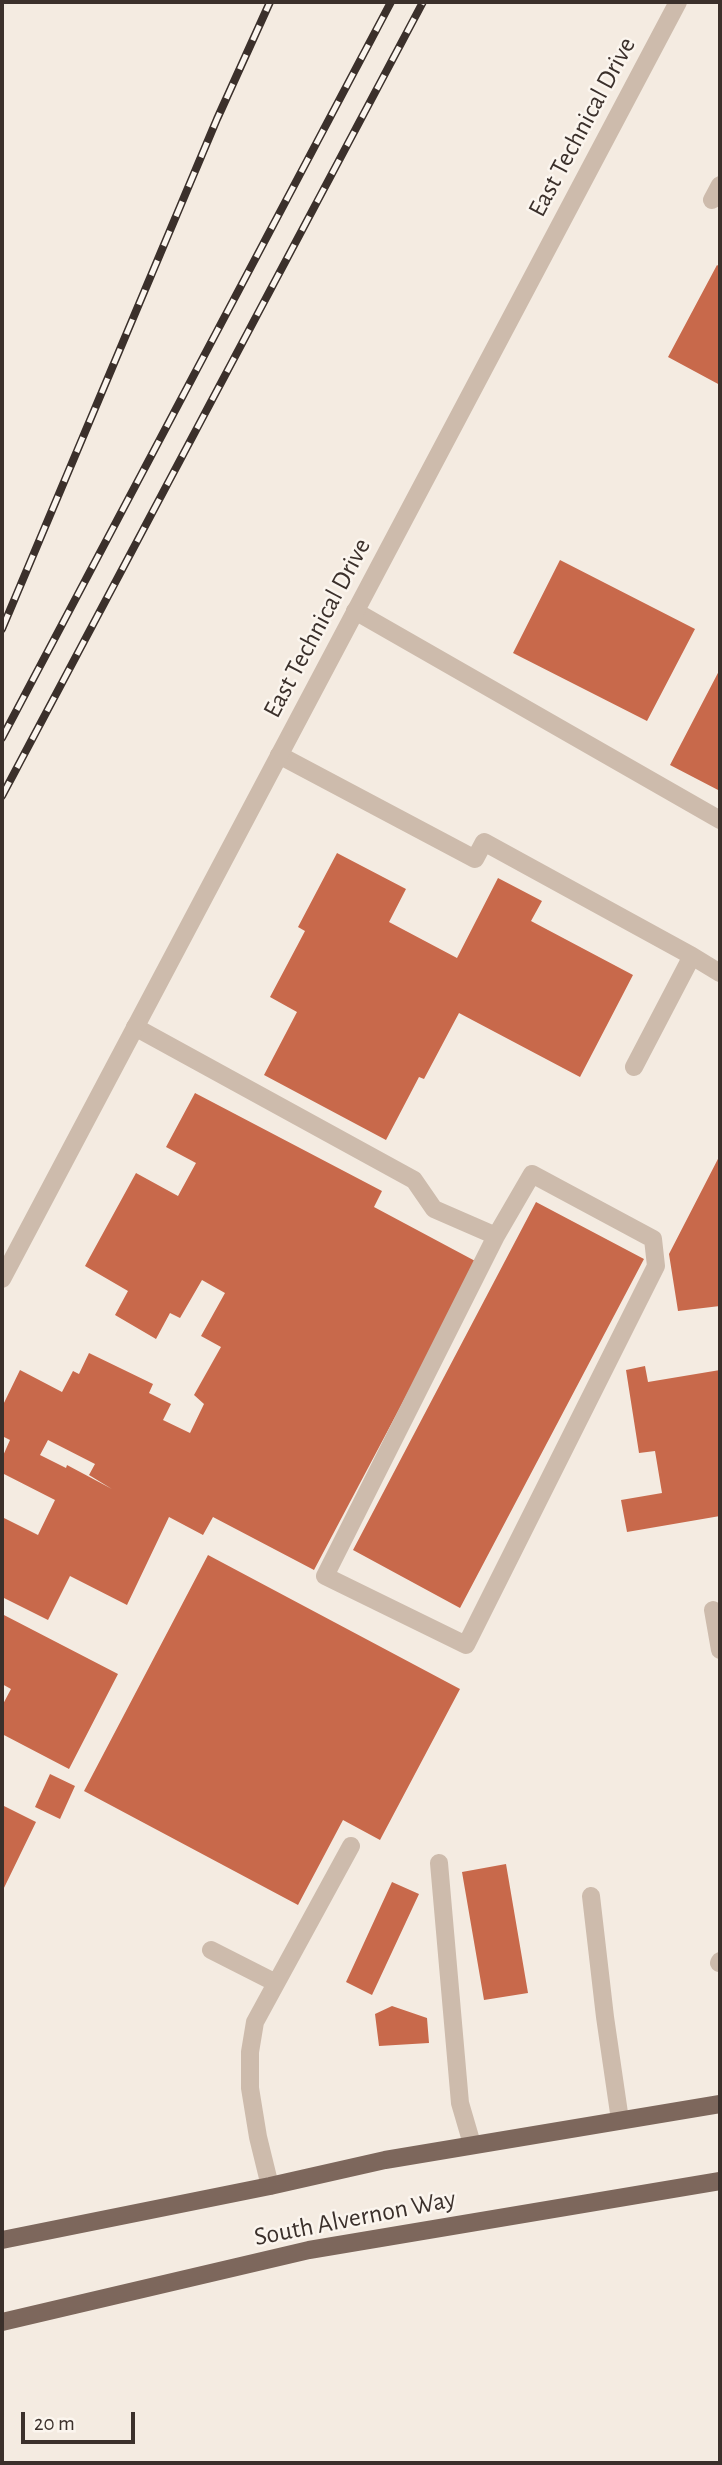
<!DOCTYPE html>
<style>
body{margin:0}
#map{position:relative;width:722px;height:2465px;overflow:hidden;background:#f4ebe1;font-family:"Alegreya Sans",sans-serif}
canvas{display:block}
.frame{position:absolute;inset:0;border:4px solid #3b302b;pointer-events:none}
.scale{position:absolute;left:21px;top:2412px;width:114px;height:32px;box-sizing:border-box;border:4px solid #3b302b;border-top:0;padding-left:9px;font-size:21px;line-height:24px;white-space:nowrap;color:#3b302b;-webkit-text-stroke:5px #fbf5ee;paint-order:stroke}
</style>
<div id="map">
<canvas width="722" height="2465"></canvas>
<div class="frame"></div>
<div class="scale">20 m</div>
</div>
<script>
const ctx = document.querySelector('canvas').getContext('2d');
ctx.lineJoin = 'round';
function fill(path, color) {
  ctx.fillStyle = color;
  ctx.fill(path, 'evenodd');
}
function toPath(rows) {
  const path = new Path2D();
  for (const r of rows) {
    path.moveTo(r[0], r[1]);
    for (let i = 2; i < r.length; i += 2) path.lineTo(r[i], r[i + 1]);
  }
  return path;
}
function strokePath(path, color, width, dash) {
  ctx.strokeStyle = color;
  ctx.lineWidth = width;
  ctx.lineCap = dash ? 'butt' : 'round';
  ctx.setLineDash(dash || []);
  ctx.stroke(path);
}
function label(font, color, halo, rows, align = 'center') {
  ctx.font = font + ' "Alegreya Sans",sans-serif';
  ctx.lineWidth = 5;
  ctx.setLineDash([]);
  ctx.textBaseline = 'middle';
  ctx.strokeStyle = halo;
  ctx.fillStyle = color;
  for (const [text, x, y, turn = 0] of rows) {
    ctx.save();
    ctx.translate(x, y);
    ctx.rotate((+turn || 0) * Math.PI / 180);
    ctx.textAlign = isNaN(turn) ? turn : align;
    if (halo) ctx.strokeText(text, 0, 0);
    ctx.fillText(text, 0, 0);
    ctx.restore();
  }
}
fill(toPath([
 [717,265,720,267,720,385,668,357],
 [560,560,695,629,647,721,513,653],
 [720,669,720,791,670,765],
 [337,853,406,889,389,922,457,958,498,878,542,901,531,921,633,975,580,1077,459,1013,424,1079,419,1077,386,1140,264,1075,297,1012,270,997,305,931,298,927],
 [195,1093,382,1191,374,1207,477,1262,314,1570,213,1517,203,1535,169,1517,127,1605,70,1576,48,1620,2,1597,2,1517,38,1535,55,1500,2,1473,2,1458,10,1440,2,1436,2,1407,20,1370,62,1392,73,1371,79,1374,89,1353,153,1384,149,1393,171,1404,163,1420,190,1433,204,1404,194,1395,221,1347,201,1336,225,1293,202,1280,180,1318,170,1313,156,1339,115,1315,128,1291,85,1266,136,1173,178,1196,196,1163,166,1147],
 [48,1440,95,1464,89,1475,112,1489,67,1465,66,1468,40,1455],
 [720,1155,720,1306,678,1311,669,1254],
 [536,1202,644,1259,460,1608,353,1550],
 [645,1366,648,1382,720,1370,720,1516,627,1532,621,1500,662,1493,655,1451,639,1453,626,1370],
 [208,1555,460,1689,380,1840,343,1820,298,1905,84,1791],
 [2,1614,118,1674,69,1769,2,1734,2,1706,11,1689,2,1684],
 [50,1774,75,1786,60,1819,35,1807],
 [2,1805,36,1822,2,1892],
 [506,1864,528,1993,484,2000,462,1872],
 [392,1882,419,1894,372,1995,346,1982],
 [392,2006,427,2018,429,2043,379,2046,375,2014]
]), '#c8694b');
strokePath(toPath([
 [712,200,720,185],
 [355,611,720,820],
 [279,755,475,859,484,842,692,956,634,1067],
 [692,956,720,973],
 [135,1027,414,1180,434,1209,496,1236,532,1174,653,1239,656,1266,466,1645,325,1576,496,1236],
 [713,1610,720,1650],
 [439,1863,460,2103,472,2144],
 [591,1896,605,2017,620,2120],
 [211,1950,276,1983],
 [719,1963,720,1961],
 [270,2186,258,2137,250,2088,250,2052,255,2022,351,1846]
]), '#cdbbac', 18);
strokePath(toPath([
 [2,1279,678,2]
]), '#cdbbac', 18);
strokePath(toPath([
 [2,2240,270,2186,385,2160,720,2104],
 [2,2322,309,2250,720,2181]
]), '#7d675c', 18);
const rail = toPath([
 [2,629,217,119,270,2],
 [2,738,391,2],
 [2,796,423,2]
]);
strokePath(rail, '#3b302b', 8);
strokePath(rail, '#fbf5ee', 5, [16]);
label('26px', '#3b302b', '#fbf5ee', [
 ["East Technical Drive",582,127,-62],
 ["East Technical Drive",317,628,-62],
 ["South Alvernon Way",355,2218,-11]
]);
</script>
